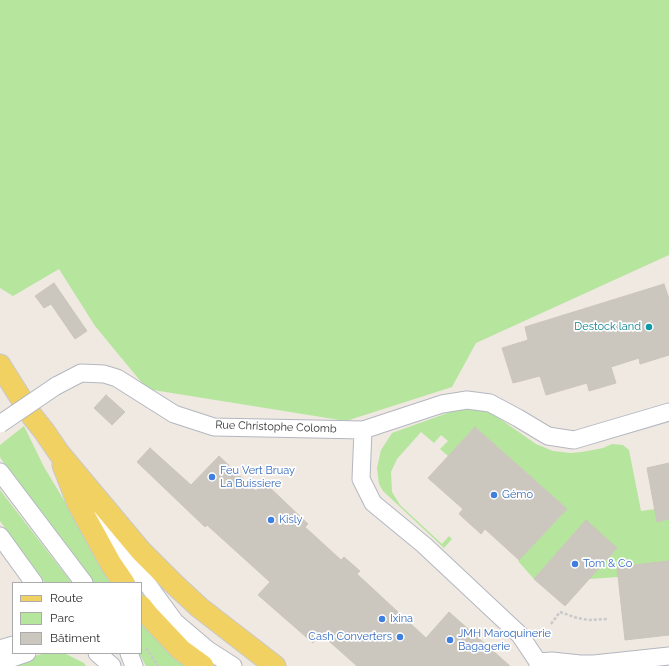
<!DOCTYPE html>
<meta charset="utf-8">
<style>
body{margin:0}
#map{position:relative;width:669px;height:666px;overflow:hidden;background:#efe9e1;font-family:Raleway,sans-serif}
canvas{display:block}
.legend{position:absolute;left:12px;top:582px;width:130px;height:72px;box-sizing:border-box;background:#fff;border:1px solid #ababab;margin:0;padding:5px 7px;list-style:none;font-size:12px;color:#2e2e2e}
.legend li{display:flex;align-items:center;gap:8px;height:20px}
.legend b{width:20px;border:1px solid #ababab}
</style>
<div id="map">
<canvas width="669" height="666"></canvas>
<ul class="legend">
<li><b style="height:5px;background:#f2d163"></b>Route</li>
<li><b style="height:11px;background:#b6e59e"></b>Parc</li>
<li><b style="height:11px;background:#cbc7bf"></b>Bâtiment</li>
</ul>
</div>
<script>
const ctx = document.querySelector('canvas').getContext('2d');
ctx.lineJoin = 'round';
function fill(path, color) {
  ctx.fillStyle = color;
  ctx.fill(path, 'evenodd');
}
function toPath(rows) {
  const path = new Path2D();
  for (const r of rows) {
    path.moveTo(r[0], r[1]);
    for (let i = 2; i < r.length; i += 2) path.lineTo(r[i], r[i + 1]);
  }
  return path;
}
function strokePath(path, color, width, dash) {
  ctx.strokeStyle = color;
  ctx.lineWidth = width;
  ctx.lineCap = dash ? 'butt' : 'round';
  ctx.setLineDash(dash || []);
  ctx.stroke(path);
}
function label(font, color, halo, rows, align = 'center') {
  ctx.font = font + ' Raleway,sans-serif';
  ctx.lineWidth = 3.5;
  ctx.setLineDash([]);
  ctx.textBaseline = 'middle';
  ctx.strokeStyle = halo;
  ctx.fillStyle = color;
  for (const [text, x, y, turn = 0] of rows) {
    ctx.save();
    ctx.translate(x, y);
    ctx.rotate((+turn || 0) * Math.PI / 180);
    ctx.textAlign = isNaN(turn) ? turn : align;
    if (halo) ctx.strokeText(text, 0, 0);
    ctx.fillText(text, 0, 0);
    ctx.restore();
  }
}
fill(toPath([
 [0,0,669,0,669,255,476,343,452,387,346,421,147,389,95,326,59,269,13,296,0,288],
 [471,408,490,412,536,444,553,451,570,453,582,452,603,448,612,444,623,445,629,450,641,511,655,509,657,522,669,519,669,561,618,577,589,579,617,548,586,521,534,579,518,561,567,509,475,427,448,456,440,449,448,441,441,435,434,443,421,432,397,459,391,472,392,492,400,505,442,544,449,536,452,539,444,548,383,491,379,484,377,468,381,450,392,433,453,411],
 [24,426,44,467,114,583,92,583,21,491,0,457,0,445],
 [0,490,72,583,45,583,0,521],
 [141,612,194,666,146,666,139,653,141,653],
 [45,653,64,653,84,663,86,666,3,666]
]), '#b6e59e');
const building = toPath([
 [54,283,87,331,75,339,51,304,44,308,35,296,54,283],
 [664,284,669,299,669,355,640,364,639,358,611,367,616,383,589,391,587,383,546,395,540,376,513,383,502,348,528,340,525,327,664,284],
 [106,395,125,412,112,425,94,408,106,395],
 [475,427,567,509,519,560,485,529,481,534,459,514,463,509,428,478,475,427],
 [150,448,191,485,219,456,256,491,264,482,308,524,305,527,341,560,344,557,360,571,357,574,426,638,449,612,510,666,357,666,321,634,313,643,258,595,270,582,207,525,205,527,137,462,150,448],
 [669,463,669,519,657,522,647,468,669,463],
 [586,520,617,548,565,606,534,579,586,520],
 [669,561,669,635,625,640,617,567,669,561]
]);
fill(building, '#cbc7bf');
strokePath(building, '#cbc5ba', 1);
const minor = toPath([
 [56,386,81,373,104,374,117,378,174,414,214,427,363,430,442,404,467,400,490,403,518,418,548,436,574,440,669,412],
 [363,430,361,479,373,503,424,545,520,635,538,662,538,666],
 [0,472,84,583],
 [89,507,114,543,132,563,175,622,208,650,233,666],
 [0,536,34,583],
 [0,649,13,645],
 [97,653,112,666],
 [129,653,134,666],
 [0,662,27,653],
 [538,662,552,661,580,664,594,664,669,656]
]);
const major = toPath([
 [0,365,32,416,44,431,59,453,141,551,174,584,200,608,275,666],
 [63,465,78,504,111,564,124,583],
 [141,606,149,616,181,650,203,666]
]);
strokePath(minor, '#b4b7c1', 19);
strokePath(major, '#c9c9c9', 23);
strokePath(toPath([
 [551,624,560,612,577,618,589,620,608,619],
 [146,648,158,666]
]), '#c9c9c9', 2.5, [3, 2]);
strokePath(minor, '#fff', 17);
strokePath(major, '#f2d163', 21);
const minorBridge = toPath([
 [0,424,56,386]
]);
strokePath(minorBridge, '#b4b7c1', 19, []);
strokePath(minorBridge, '#fff', 17);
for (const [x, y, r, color] of [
 [649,327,4,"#0f9aa8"],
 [212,477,4,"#3f7fe0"],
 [494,495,4,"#3f7fe0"],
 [271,520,4,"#3f7fe0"],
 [575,564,4,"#3f7fe0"],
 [382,619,4,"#3f7fe0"],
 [400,637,4,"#3f7fe0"],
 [450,640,4,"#3f7fe0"]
]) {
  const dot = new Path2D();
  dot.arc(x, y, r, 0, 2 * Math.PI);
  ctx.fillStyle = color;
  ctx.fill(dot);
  strokePath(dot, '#fff', 1.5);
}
label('11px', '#0d838f', '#fff', [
 ["Destock land",641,327]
], 'right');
label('11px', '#2e2e2e', '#fff', [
 ["Rue Christophe Colomb",276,427,2]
]);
label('11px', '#366cbe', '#fff', [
 ["Feu Vert Bruay",220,471],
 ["La Buissiere",220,484],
 ["Gémo",502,495],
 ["Kisly",279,520],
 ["Tom & Co",583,564],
 ["Ixina",390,619],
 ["JMH Maroquinerie",458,634],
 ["Bagagerie",458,647],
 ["Cash Converters",392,637,"right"]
], 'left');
</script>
